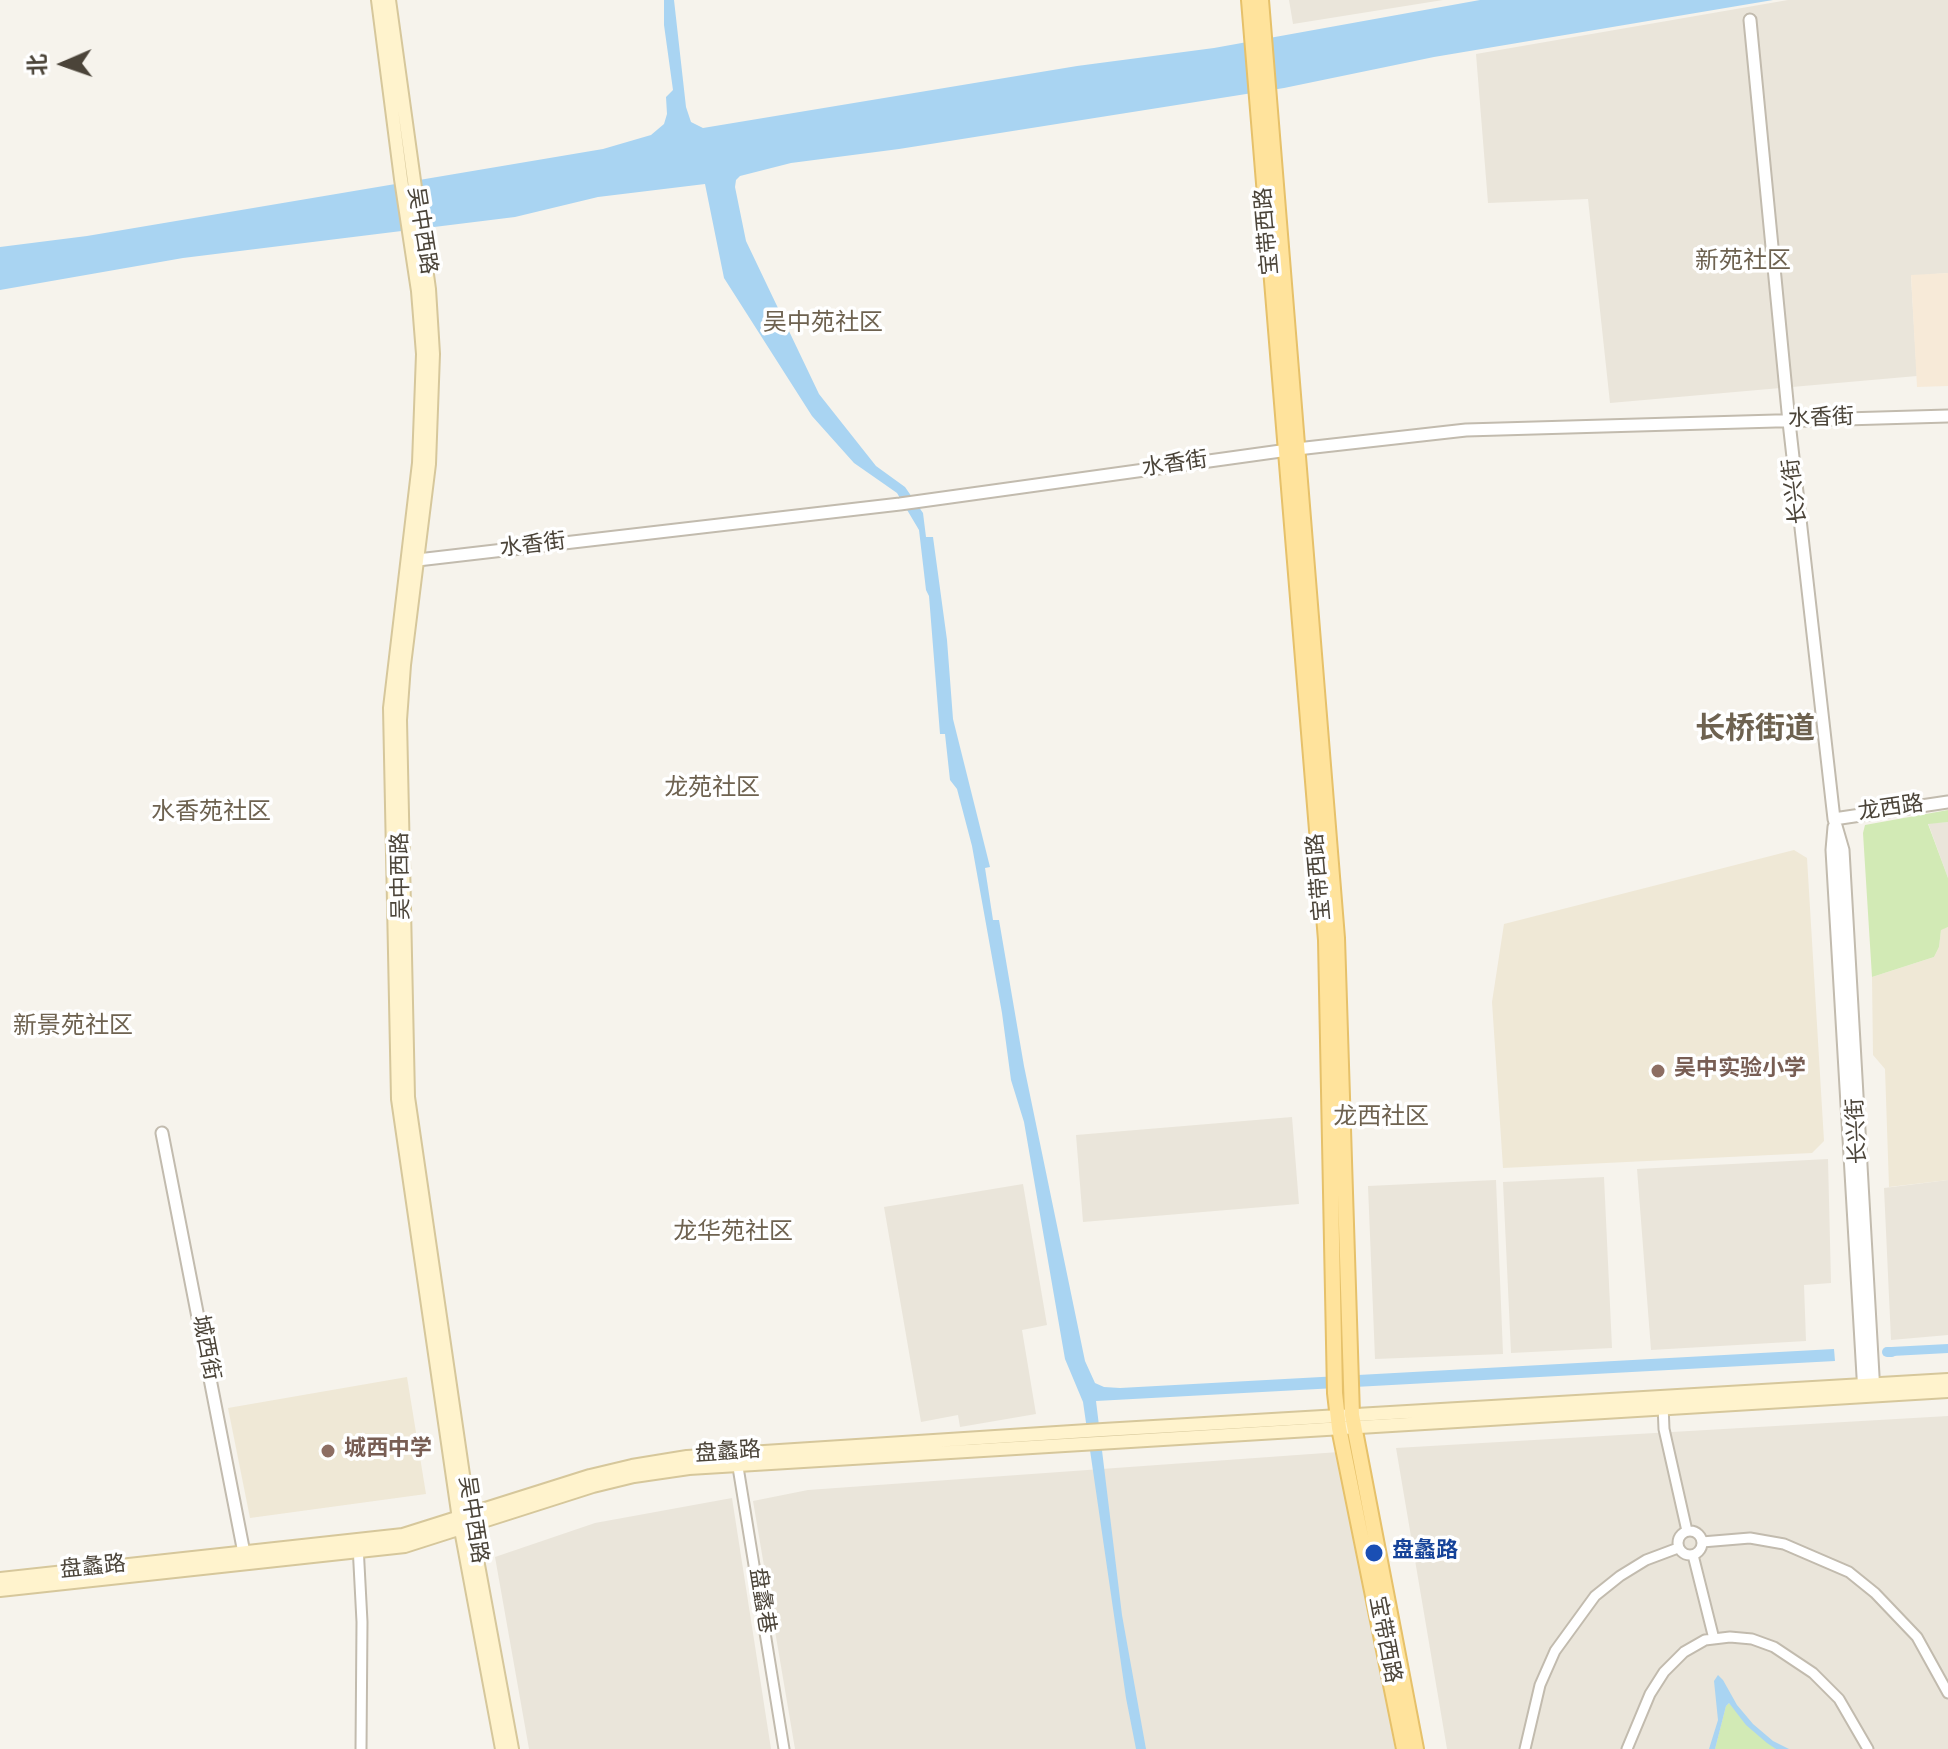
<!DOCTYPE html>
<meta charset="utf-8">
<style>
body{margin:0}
#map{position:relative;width:1948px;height:1749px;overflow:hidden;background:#f6f3ec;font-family:Overpass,"Noto Sans SC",sans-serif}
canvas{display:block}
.north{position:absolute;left:24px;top:24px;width:80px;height:80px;-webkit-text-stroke:6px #fff;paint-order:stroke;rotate:268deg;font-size:22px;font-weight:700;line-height:32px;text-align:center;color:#4b4439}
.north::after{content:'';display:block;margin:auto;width:28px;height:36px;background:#4b4439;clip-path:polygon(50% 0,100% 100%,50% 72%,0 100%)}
</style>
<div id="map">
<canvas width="1948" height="1749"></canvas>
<div class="north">北</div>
</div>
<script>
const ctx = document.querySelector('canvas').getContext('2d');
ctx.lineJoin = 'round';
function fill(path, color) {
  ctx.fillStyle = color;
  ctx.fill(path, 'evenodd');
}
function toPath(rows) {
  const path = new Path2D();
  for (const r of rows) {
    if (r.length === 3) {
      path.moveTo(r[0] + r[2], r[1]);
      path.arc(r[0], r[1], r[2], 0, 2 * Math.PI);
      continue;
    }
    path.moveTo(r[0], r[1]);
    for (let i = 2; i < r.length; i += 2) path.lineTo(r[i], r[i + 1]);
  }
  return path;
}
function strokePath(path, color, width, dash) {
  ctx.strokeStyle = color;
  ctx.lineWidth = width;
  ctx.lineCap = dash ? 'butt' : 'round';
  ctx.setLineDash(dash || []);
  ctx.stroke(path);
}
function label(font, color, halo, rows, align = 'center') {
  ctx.font = font + ' Overpass,"Noto Sans SC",sans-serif';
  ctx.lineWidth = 7;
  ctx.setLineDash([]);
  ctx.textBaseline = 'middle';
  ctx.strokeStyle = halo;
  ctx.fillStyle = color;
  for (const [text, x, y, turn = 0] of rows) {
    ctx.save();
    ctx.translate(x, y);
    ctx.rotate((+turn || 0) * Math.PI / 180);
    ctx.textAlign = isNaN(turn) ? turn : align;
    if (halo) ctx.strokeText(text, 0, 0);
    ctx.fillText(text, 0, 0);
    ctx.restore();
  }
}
fill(toPath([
 [1289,0,1443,0,1293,24],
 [1788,0,1948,0,1948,273,1911,276,1917,376,1610,403,1588,199,1488,203,1476,54],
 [1948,822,1948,878,1928,823],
 [1292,1117,1299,1204,1083,1222,1076,1135],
 [1828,1159,1831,1283,1804,1285,1806,1341,1651,1350,1637,1169],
 [1604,1177,1612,1348,1511,1353,1503,1182],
 [1496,1180,1503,1354,1375,1359,1368,1186],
 [1948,1180,1948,1335,1891,1340,1884,1188],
 [1023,1184,1047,1325,1022,1330,1036,1414,960,1427,958,1415,921,1422,884,1207],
 [1948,1416,1948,1749,1447,1749,1396,1448],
 [1339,1452,1395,1749,795,1749,753,1501,808,1490],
 [732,1498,771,1749,529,1749,495,1557,595,1523]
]), '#eae5da');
fill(toPath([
 [1948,273,1948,386,1917,387,1911,275]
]), '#f7ead8');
fill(toPath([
 [1794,850,1807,858,1824,1141,1812,1153,1503,1168,1492,1002,1504,924],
 [1948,927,1948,1180,1889,1187,1885,1069,1873,1055,1872,977,1934,957,1939,947,1941,929],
 [407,1377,426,1494,250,1518,228,1408]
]), '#efe8d6');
fill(toPath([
 [1948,810,1948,822,1928,824,1948,878,1948,927,1941,930,1939,947,1934,957,1872,977,1863,833,1865,825],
 [1729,1703,1750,1728,1776,1749,1715,1749,1726,1706]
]), '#d2eab5');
fill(toPath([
 [664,0,674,0,686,107,691,122,703,128,1077,66,1214,48,1480,0,1773,0,1434,57,1284,88,899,149,791,163,740,176,736,180,735,187,746,241,819,394,876,466,905,487,923,513,926,537,933,537,947,640,953,719,990,867,985,868,993,920,999,920,1024,1066,1085,1361,1095,1383,1104,1387,1120,1388,1834,1349,1835,1361,1096,1401,1122,1615,1146,1749,1136,1749,1126,1698,1083,1402,1065,1359,1024,1122,1011,1080,1002,1013,972,846,957,789,950,780,945,734,940,734,929,596,926,590,919,530,897,493,854,463,812,416,724,278,705,184,598,197,515,217,183,258,0,290,0,247,87,236,603,149,651,135,664,124,667,114,666,97,673,90,664,25],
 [1948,1344,1948,1353,1892,1356,1891,1347],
 [1718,1675,1723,1680,1737,1705,1753,1724,1773,1741,1789,1749,1776,1749,1767,1743,1746,1725,1729,1703,1726,1706,1715,1749,1709,1749,1718,1720,1714,1681]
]), '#a9d4f2');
strokePath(toPath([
 [1887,1352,1892,1352]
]), '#a9d4f2', 10);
const minor = toPath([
 [1663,1405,1664,1429,1687,1531],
 [737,1461,784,1749],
 [1690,1543,12],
 [1702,1542,1750,1538,1784,1544,1849,1572,1875,1593,1917,1637,1948,1693],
 [358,1545,362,1622,361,1749],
 [1693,1555,1714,1639],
 [1525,1749,1540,1685,1555,1651,1595,1596,1620,1576,1646,1560,1678,1548],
 [1627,1749,1650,1694,1664,1672,1684,1652,1705,1640,1730,1637,1752,1639,1774,1647,1813,1673,1839,1699,1868,1749]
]);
const tertiary = toPath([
 [1750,20,1789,422,1834,819,1843,850,1874,1393],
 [409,561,900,504,1288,450,1466,430,1948,416],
 [1834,819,1948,802],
 [1834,827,1832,850,1864,1393],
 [162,1133,245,1558]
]);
const secondary = toPath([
 [378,0,401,179,418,291,423,354,419,463,390,708,398,1099,459,1519,502,1749],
 [389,0,429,289,433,354,429,464,404,665,400,720,408,1097,469,1516,512,1749],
 [0,1579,403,1535,590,1476,632,1466,687,1457,1103,1430,1948,1380],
 [0,1590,405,1546,593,1486,634,1476,689,1468,1948,1391]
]);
const primary = toPath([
 [1249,0,1326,940,1335,1393,1339,1428,1404,1749],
 [1261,0,1337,938,1352,1415,1416,1749]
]);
strokePath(minor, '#c2bbae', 13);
strokePath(tertiary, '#c2bbae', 15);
strokePath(secondary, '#d6c79b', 16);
strokePath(primary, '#e6c16a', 18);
strokePath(minor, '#fff', 9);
strokePath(tertiary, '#fff', 11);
strokePath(secondary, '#fff3cd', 12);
strokePath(primary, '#ffe39c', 14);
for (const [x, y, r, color] of [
 [1658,1071,8,"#8d6e63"],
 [328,1451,8,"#8d6e63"],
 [1374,1553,10,"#1a4fb4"]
]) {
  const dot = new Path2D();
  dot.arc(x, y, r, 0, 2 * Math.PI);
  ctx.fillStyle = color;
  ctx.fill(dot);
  strokePath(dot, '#fff', 3);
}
label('22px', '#4b4439', '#fff', [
 ["吴中西路",420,231,81],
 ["宝带西路",1269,231,-95],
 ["水香街",1821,420,-2],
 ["水香街",1175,466,-8],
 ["长兴街",1797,491,-97],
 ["水香街",533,547,-7],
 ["龙西路",1891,810,-8],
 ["吴中西路",403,876,-91],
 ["宝带西路",1321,877,-95],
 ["长兴街",1859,1131,-93],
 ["城西街",204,1348,79],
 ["盘蠡路",728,1454,-4],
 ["吴中西路",471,1520,81],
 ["盘蠡路",93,1569,-6],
 ["盘蠡巷",760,1601,81],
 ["宝带西路",1383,1640,79]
]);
label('bold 22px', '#785e54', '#fff', [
 ["吴中实验小学",1674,1071],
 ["城西中学",344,1451]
], 'left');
label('bold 22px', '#164399', '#fff', [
 ["盘蠡路",1392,1553]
], 'left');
label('24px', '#6e6250', '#fff', [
 ["新苑社区",1743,263],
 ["吴中苑社区",823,325],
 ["龙苑社区",712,790],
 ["水香苑社区",211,814],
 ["新景苑社区",73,1028],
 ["龙西社区",1381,1119],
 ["龙华苑社区",733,1234]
]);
label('bold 30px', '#6e6250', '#fff', [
 ["长桥街道",1755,732]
]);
</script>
